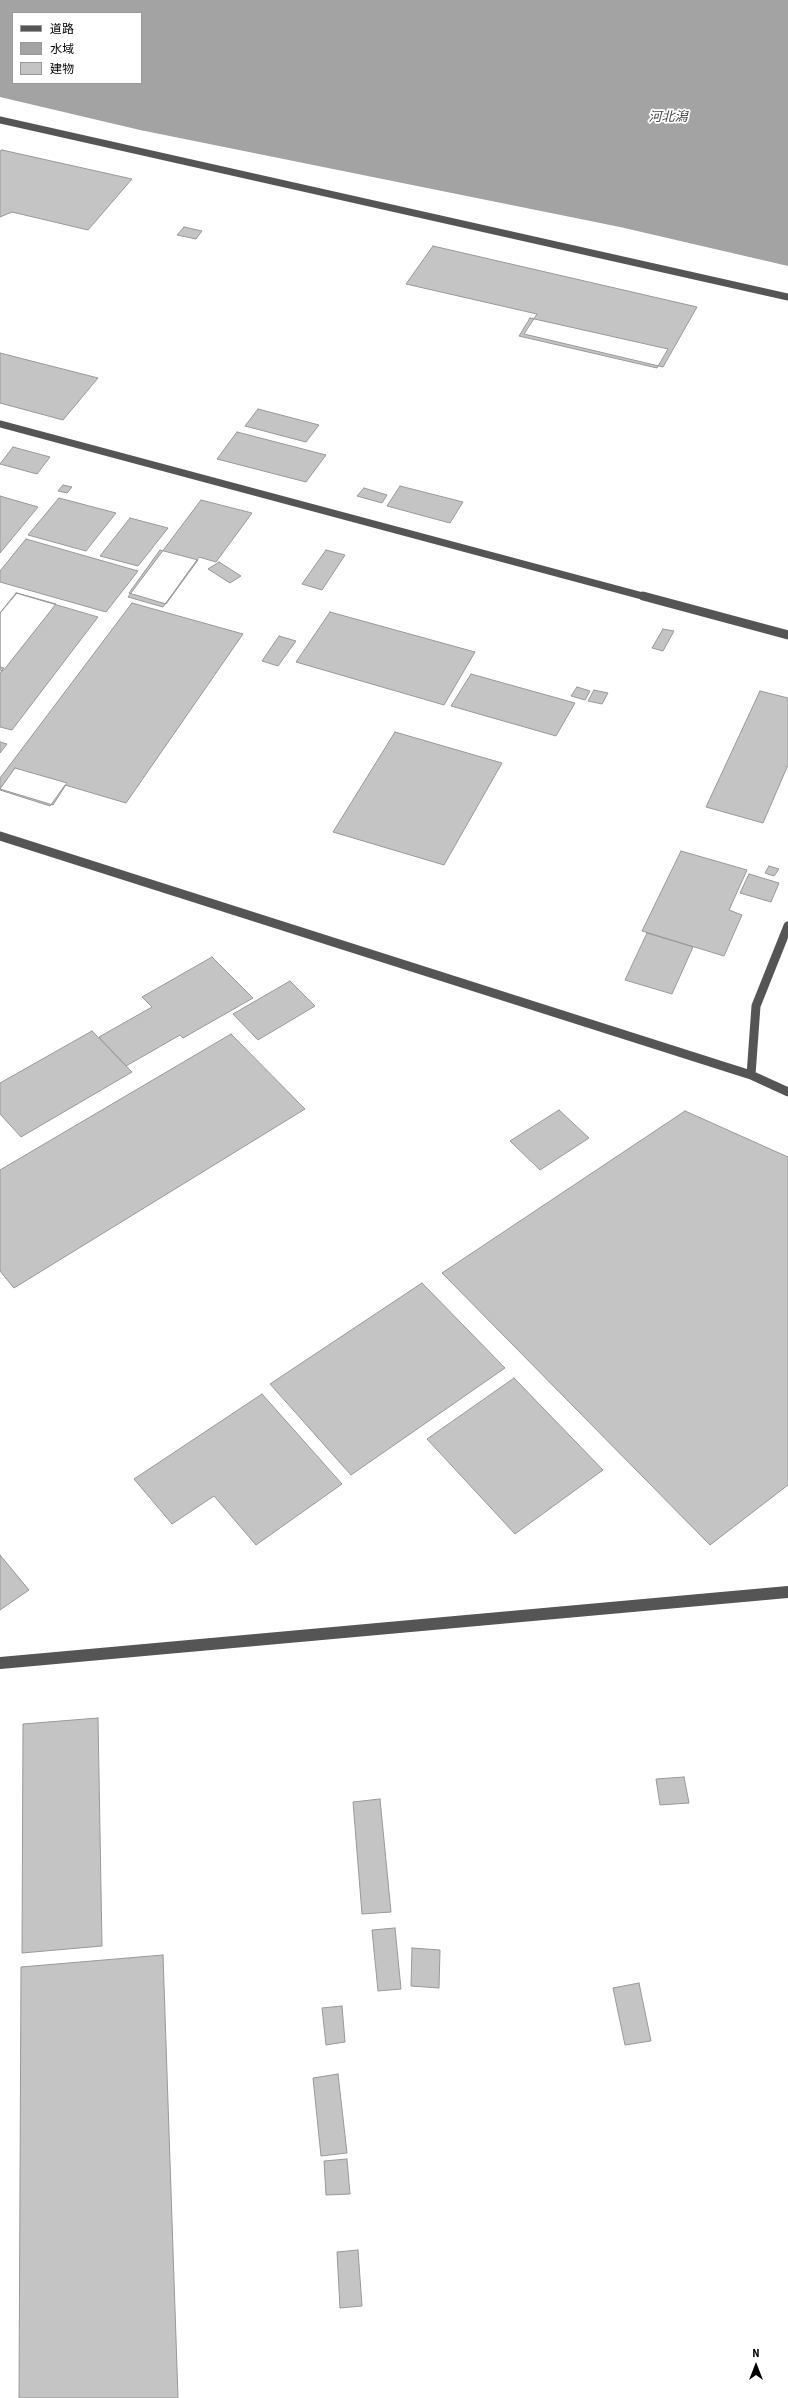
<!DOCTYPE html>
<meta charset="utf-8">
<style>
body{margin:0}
#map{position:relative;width:788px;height:2398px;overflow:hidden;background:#fff;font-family:"Source Sans 3","Noto Sans JP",sans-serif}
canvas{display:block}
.legend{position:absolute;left:12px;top:12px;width:130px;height:72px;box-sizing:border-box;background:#fff;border:1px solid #999;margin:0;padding:5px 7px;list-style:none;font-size:12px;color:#000}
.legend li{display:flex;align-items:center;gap:8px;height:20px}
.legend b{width:20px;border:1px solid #999}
.north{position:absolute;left:736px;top:2346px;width:40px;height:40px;-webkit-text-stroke:3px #fff;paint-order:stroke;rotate:0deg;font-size:11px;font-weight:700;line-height:16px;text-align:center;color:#000}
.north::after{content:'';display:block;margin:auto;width:14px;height:18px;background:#000;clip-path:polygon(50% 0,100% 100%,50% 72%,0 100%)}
</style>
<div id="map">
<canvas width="788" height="2398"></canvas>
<ul class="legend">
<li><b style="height:5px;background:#555"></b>道路</li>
<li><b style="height:11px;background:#a3a3a3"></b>水域</li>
<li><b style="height:11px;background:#c4c4c4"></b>建物</li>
</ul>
<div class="north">N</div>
</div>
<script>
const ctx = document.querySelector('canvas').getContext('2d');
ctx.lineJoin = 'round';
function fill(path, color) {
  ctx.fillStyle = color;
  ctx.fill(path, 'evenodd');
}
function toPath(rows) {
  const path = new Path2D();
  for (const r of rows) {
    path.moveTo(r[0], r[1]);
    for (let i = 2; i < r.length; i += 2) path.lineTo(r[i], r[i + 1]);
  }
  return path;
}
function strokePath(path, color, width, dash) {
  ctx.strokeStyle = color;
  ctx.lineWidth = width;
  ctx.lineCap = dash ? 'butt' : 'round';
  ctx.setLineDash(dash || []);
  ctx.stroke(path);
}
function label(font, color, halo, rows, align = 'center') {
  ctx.font = font + ' "Source Sans 3","Noto Sans JP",sans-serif';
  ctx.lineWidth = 3.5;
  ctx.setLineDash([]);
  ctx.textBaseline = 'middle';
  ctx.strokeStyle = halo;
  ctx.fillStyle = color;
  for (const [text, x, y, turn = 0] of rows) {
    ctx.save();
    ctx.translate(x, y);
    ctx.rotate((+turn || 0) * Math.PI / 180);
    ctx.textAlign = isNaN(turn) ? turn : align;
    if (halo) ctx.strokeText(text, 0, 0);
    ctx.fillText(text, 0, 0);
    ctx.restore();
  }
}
fill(toPath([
 [0,0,788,0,788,266,620,227,140,130,0,97],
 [13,13,141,13,141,83,13,83]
]), '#a3a3a3');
const building = toPath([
 [2,150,132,179,88,230,12,212,0,217,0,151,2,150],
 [184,227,202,231,196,239,177,235,184,227],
 [433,246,697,307,663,367,524,334,537,314,406,284,433,246],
 [530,318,668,349,657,368,519,336,530,318],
 [0,353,98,378,63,420,0,403,0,353],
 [258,409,319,425,306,442,245,426,258,409],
 [237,432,326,455,306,482,217,459,237,432],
 [13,447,50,457,37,474,0,464,13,447],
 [63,485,72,487,67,493,58,491,63,485],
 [400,486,463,502,450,523,387,506,400,486],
 [364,488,387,495,382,503,357,496,364,488],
 [0,496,38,507,0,553,0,496],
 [59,498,116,513,86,551,28,535,59,498],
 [201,500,252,513,216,562,199,557,163,607,128,597,201,500],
 [130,518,168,528,138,566,100,556,130,518],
 [26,539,138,571,106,612,0,582,0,571,26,539],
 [160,550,198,560,166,604,129,593,160,550],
 [326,550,345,555,322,590,302,584,326,550],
 [219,562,241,576,230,583,208,569,219,562],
 [16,593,98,617,12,730,0,727,0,673,4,668,0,667,0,613,16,593],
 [17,593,56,604,3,671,0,670,0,613,17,593],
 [132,603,243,634,126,803,65,785,50,806,0,790,0,778,132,603],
 [330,612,475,652,444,705,296,662,330,612],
 [663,629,674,631,663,651,652,648,663,629],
 [279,636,296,641,278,666,262,661,279,636],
 [471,674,575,703,556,736,451,706,471,674],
 [577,687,590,691,585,700,571,696,577,687],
 [594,690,608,693,602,704,588,701,594,690],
 [760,691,788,698,788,765,763,823,706,807,760,691],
 [395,732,502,763,444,865,333,832,395,732],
 [0,742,7,744,0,753,0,742],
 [15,768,67,783,53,805,0,789,15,768],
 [681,851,747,870,729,910,742,915,724,956,642,931,681,851],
 [769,866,779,869,774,876,765,873,769,866],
 [749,874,779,883,771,902,740,893,749,874],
 [647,933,693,947,672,994,625,980,647,933],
 [212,957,253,998,183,1038,180,1035,126,1066,99,1037,152,1007,142,997,212,957],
 [290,981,315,1006,258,1040,233,1014,290,981],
 [92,1031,132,1072,21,1137,0,1114,0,1083,92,1031],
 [231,1034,305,1109,14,1288,0,1271,0,1170,231,1034],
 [559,1110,589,1138,540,1170,510,1141,559,1110],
 [685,1111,788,1157,788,1485,710,1545,442,1273,685,1111],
 [422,1283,505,1368,351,1475,270,1384,422,1283],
 [514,1378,603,1470,515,1534,427,1439,514,1378],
 [262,1394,342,1484,256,1545,214,1496,172,1524,134,1479,262,1394],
 [0,1555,29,1590,0,1610,0,1555],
 [98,1718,102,1946,22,1953,23,1724,98,1718],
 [684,1777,689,1803,660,1805,656,1779,684,1777],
 [380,1799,391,1912,362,1914,353,1802,380,1799],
 [395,1928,401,1989,378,1991,372,1930,395,1928],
 [412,1948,440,1950,439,1988,411,1986,412,1948],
 [163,1955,178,2398,19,2398,21,1967,163,1955],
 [639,1983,651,2041,625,2045,613,1988,639,1983],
 [342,2006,345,2042,326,2045,322,2008,342,2006],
 [338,2074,347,2153,321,2156,313,2078,338,2074],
 [347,2159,350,2194,326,2195,324,2161,347,2159],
 [358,2250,362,2306,340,2308,337,2252,358,2250]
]);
fill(building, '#c4c4c4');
strokePath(building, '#999', 1);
strokePath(toPath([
 [0,120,788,297],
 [0,424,646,597]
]), '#555', 7);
strokePath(toPath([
 [643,596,788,635],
 [0,836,751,1075,788,1092],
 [751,1075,756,1006,788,926]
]), '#555', 9);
strokePath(toPath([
 [0,1663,788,1592]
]), '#555', 12);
label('italic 13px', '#444', '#fff', [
 ["河北潟",668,118]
]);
</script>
